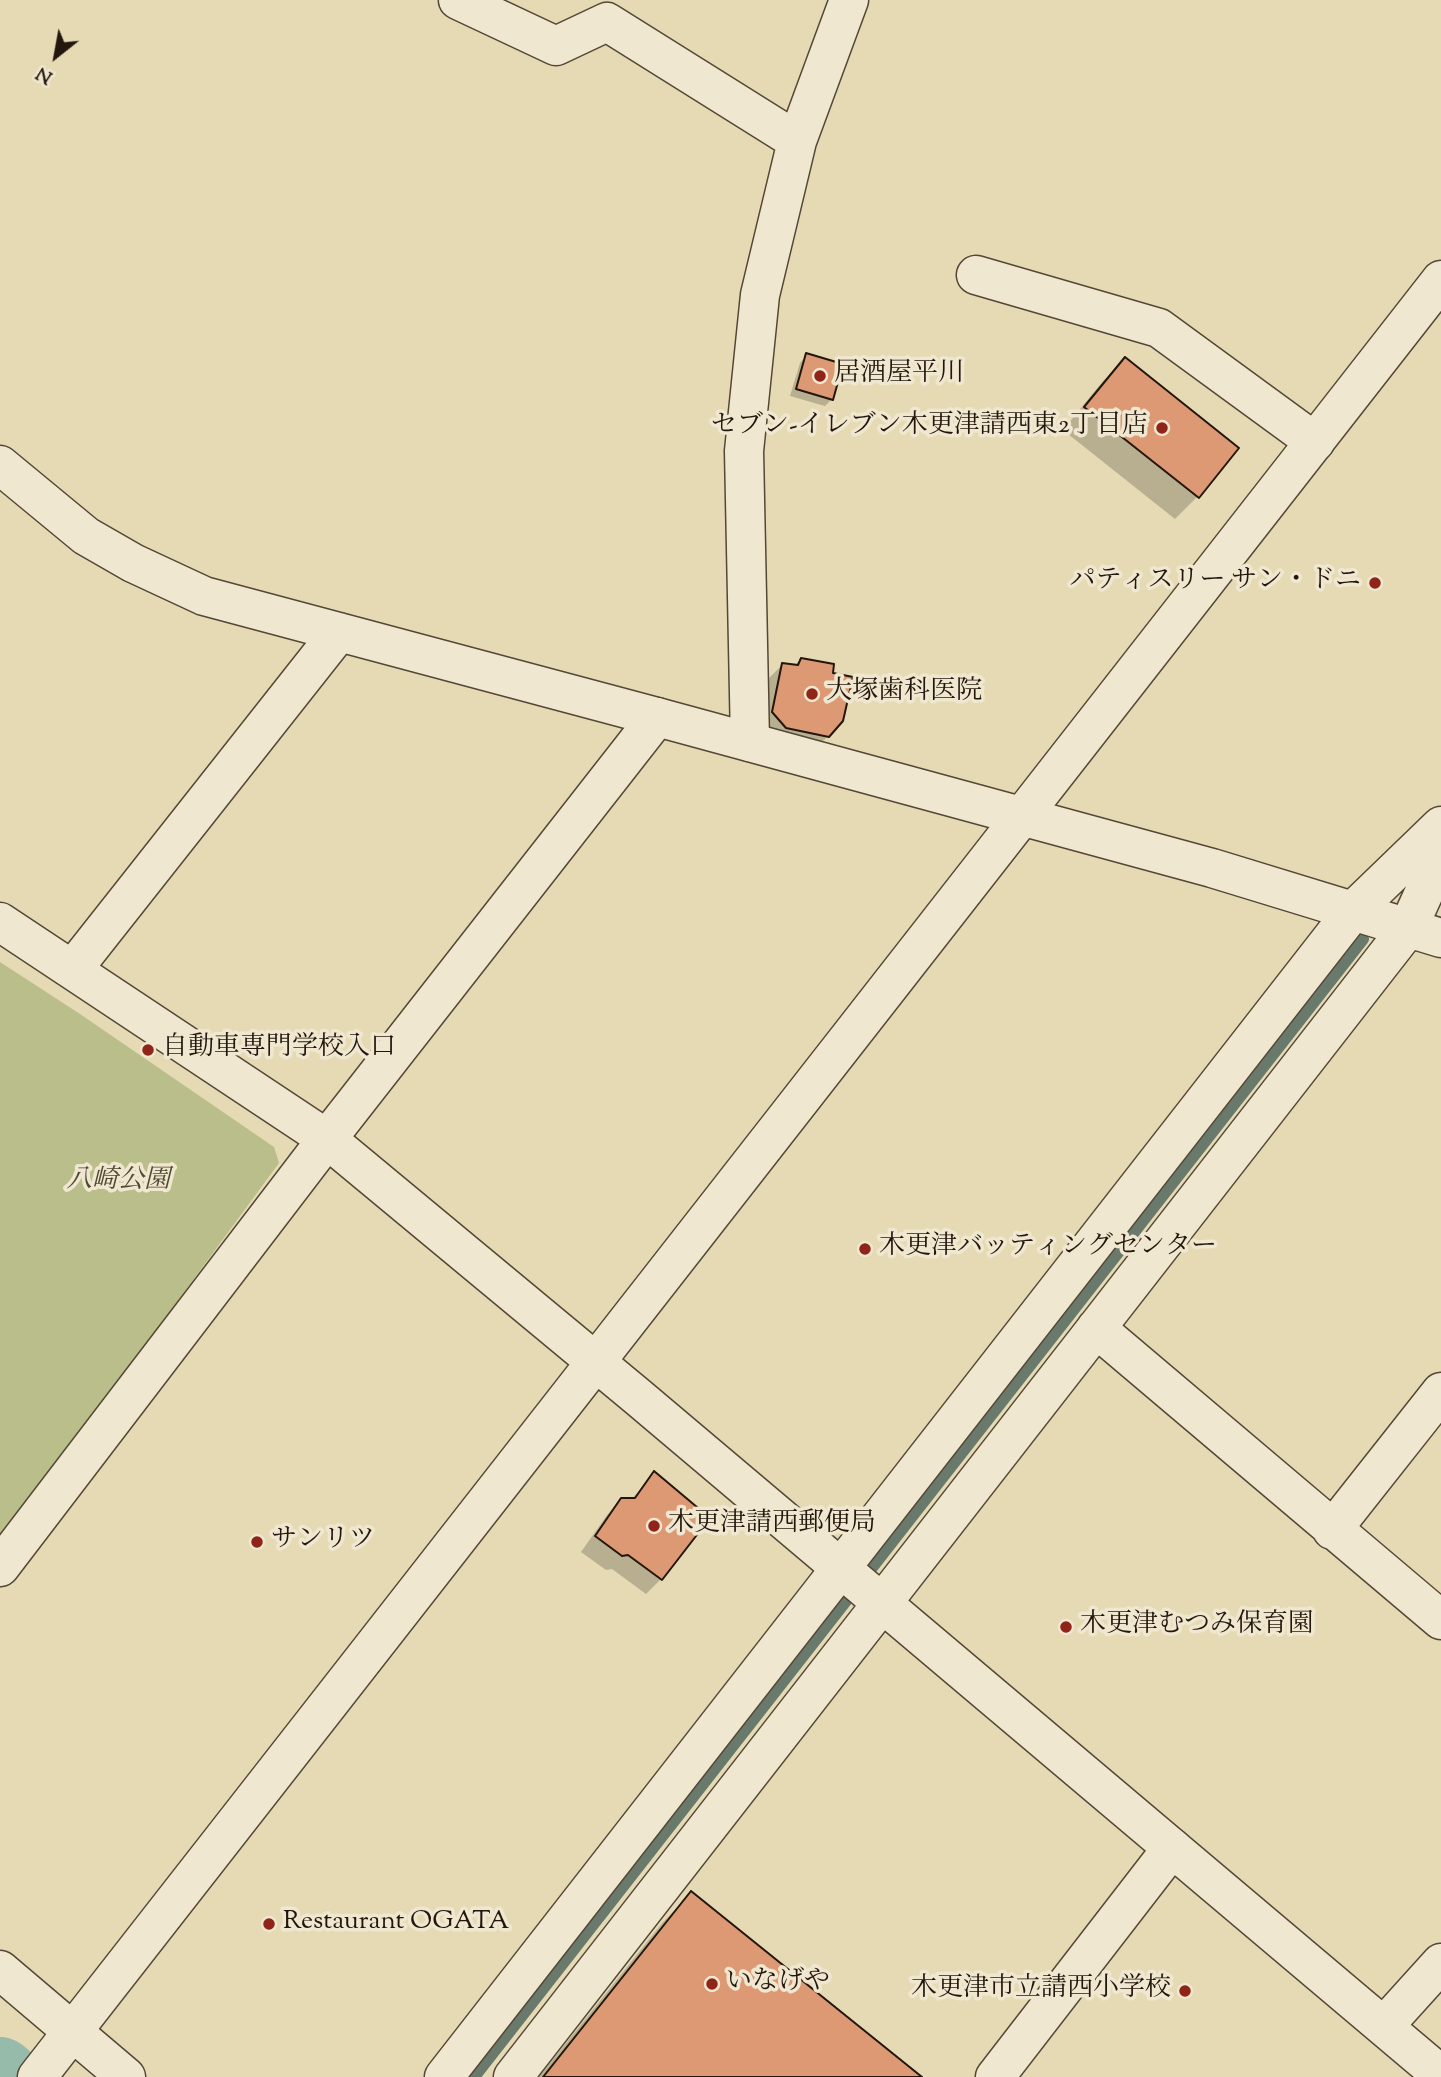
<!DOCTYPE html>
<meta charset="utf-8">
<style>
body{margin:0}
#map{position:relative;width:1441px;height:2077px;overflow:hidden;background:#e6dab5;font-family:"Sorts Mill Goudy",serif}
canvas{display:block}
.north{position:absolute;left:21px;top:21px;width:70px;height:70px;-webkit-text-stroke:5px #efe7cf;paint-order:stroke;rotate:211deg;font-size:19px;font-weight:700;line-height:28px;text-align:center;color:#23160c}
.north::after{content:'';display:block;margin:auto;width:24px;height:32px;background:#23160c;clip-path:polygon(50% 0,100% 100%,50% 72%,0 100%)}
</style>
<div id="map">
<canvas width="1441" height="2077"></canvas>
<div class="north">N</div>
</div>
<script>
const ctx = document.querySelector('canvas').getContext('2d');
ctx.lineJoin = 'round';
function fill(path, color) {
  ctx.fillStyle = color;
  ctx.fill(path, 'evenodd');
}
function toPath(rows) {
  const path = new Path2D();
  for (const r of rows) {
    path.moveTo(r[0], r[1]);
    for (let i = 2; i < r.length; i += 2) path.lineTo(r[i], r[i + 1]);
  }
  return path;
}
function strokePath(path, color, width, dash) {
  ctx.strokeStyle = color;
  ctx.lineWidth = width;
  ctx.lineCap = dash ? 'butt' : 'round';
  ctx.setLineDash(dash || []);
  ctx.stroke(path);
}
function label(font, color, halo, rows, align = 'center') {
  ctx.font = font + ' "Sorts Mill Goudy","Noto Serif JP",serif';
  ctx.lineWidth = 7;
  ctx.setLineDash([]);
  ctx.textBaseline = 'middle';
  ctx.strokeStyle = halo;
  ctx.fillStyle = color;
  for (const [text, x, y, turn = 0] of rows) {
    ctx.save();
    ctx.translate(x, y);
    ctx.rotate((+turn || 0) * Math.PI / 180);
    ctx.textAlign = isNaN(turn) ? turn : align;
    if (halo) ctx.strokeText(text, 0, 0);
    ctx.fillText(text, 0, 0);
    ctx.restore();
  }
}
fill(toPath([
 [0,962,80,1014,274,1147,279,1163,0,1543]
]), '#babe8a');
fill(toPath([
 [807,355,832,399,825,406,790,396,800,363],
 [1125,359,1236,449,1197,497,1175,519,1063,430,1103,381],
 [801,659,828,736,805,759,763,749,760,687,782,665,794,666],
 [654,1474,708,1518,661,1579,646,1594,612,1569,606,1570,581,1552,607,1515,622,1499,631,1500],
 [692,1893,920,2077,539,2077,663,1922]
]), '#0003');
strokePath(toPath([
 [474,2077,1363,939]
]), '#69796b', 12);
strokePath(toPath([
 [0,2073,5,2077]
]), '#97bbaa', 72);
const building = toPath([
 [806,353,843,364,833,400,796,389,806,353],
 [1125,357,1239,448,1199,498,1084,407,1125,357],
 [801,658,834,664,833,673,853,677,843,721,829,737,786,728,772,712,782,663,798,665,801,658],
 [654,1471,710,1518,662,1580,628,1555,622,1556,595,1536,621,1498,635,1498,654,1471],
 [691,1891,922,2077,543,2077,691,1891]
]);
fill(building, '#dc9974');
strokePath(building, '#23160c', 2);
const minor = toPath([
 [458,0,556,46,607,22,797,141],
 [976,275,1159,328,1315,442],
 [0,465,86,536,133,563,204,596,657,717,327,1139,0,1567],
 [750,742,744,451,760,295,797,141,849,0],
 [73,969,339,632],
 [1096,1328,1441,1620],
 [1332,1530,1441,1392],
 [0,1970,126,2077],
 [1384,2026,1441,1963],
 [444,2077,1353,911,1441,826],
 [513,2077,1408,928,1441,855],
 [995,2077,1172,1848]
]);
const tertiary = toPath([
 [657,717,1212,868,1441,938],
 [0,922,327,1139,638,1397,1441,2075],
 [37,2077,1441,280]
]);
strokePath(minor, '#544736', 41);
strokePath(tertiary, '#544736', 41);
strokePath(minor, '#efe7cf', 38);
strokePath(tertiary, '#efe7cf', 38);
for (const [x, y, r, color] of [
 [820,376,7,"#8f2418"],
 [1162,428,7,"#8f2418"],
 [1375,583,7,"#8f2418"],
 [812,694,7,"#8f2418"],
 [148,1050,7,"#8f2418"],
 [865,1249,7,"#8f2418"],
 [654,1526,7,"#8f2418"],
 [257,1542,7,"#8f2418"],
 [1066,1627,7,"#8f2418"],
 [269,1924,7,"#8f2418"],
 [712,1984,7,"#8f2418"],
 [1185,1991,7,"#8f2418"]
]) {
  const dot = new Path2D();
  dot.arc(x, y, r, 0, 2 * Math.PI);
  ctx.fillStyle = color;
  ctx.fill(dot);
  strokePath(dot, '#efe7cf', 2.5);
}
label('26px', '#23160c', '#efe7cf', [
 ["居酒屋平川",834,376],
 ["セブン-イレブン木更津請西東2丁目店",1148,428,"right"],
 ["パティスリー サン・ドニ",1361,583,"right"],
 ["大塚歯科医院",826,694],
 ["自動車専門学校入口",162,1050],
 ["木更津バッティングセンター",879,1249],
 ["木更津請西郵便局",668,1526],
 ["サンリツ",271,1542],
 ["木更津むつみ保育園",1080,1627],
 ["Restaurant OGATA",283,1924],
 ["いなげや",726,1984],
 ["木更津市立請西小学校",1171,1991,"right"]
], 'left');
label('italic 26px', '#504832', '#efe7cf', [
 ["八崎公園",118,1183]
]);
</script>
